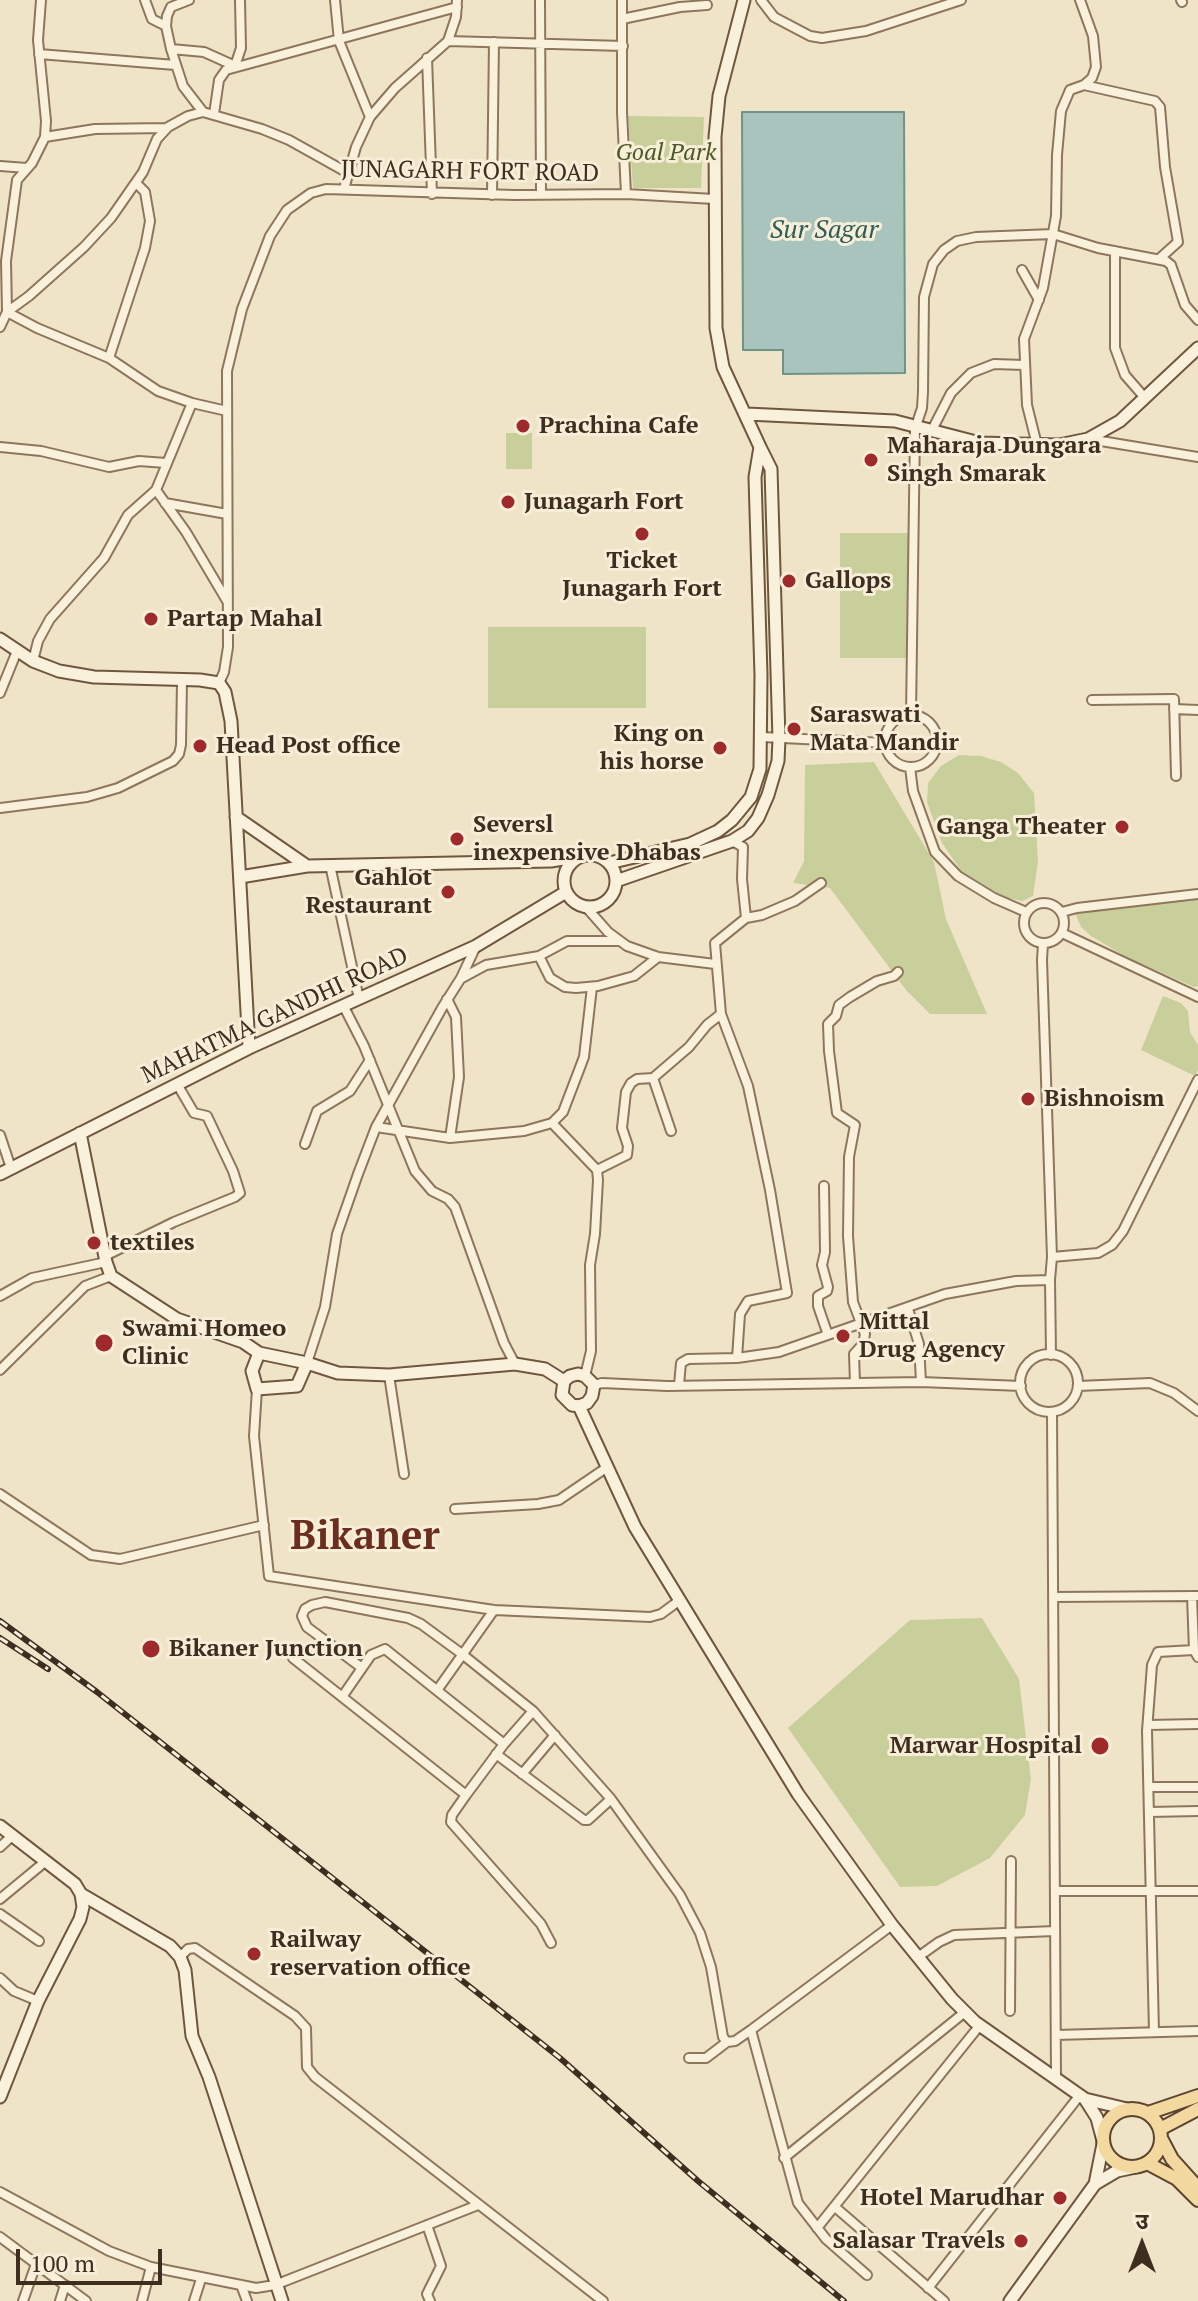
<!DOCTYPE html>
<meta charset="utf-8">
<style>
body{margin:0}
#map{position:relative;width:1198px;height:2301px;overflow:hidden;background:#f0e4c8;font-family:"PT Serif","Noto Sans Devanagari",serif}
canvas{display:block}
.north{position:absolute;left:1102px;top:2205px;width:80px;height:80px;-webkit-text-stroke:6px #f7eed8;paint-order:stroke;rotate:0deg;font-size:22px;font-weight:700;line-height:32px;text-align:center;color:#3d2e20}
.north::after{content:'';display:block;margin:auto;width:28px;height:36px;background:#3d2e20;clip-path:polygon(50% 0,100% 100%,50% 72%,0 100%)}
.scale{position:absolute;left:16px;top:2249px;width:146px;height:36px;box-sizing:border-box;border:4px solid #3d2e20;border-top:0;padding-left:10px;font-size:24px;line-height:28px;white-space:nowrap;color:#3d2e20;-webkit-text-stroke:6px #f7eed8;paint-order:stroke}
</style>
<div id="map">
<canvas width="1198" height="2301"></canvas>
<div class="north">उ</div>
<div class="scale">100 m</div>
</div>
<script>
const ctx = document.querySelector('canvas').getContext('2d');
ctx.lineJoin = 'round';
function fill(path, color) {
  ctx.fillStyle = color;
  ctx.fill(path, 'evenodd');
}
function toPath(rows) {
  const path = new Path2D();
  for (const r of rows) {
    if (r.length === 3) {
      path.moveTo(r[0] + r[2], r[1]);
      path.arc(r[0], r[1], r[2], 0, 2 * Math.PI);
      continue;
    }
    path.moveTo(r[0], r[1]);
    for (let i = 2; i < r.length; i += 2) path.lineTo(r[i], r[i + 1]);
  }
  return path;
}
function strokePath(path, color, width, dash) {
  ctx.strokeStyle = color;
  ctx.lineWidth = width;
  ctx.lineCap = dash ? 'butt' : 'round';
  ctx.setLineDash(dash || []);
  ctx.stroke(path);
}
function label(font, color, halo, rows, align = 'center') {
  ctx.font = font + ' "PT Serif",serif';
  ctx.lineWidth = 6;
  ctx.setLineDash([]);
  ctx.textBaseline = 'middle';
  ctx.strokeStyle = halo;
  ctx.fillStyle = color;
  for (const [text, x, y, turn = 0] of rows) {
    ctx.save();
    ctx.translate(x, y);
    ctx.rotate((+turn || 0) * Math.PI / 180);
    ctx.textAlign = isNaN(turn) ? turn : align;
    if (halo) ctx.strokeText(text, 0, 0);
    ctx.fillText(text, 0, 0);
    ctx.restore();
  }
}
fill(toPath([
 [628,116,704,117,701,188,633,188],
 [506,433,532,433,532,469,506,469],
 [840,533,912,533,912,658,840,658],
 [488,627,646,627,646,708,488,708],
 [959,755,981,756,1001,762,1018,773,1034,793,1038,861,1033,896,1022,901,1004,897,962,872,942,843,927,802,928,783,941,766],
 [874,762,934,862,946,919,987,1014,930,1014,906,990,830,888,793,883,804,861,805,765],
 [1198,899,1198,986,1194,987,1128,958,1091,936,1081,927,1075,913],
 [1163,996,1181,1003,1188,1011,1190,1032,1198,1045,1198,1070,1195,1076,1141,1050],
 [982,1618,1019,1679,1031,1779,1025,1815,990,1858,937,1886,900,1887,788,1728,910,1620]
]), '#c9cf9b');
const water = toPath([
 [742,112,904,112,905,373,783,374,783,350,743,350,742,112]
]);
fill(water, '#a9c4bc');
strokePath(water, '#6f938a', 2);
const street = toPath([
 [41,0,38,40,46,121,45,137,32,163,17,180,6,261,7,312,37,328,109,358,158,391,192,403,227,411],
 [145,0,152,19,166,26],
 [189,0,171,7,167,16,166,26,171,49,183,86,203,112],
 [335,0,339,41,370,117],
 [540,0,541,194],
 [622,0,622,112,626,194],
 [761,0,774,17,810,36,822,38,866,31,961,0],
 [1181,0,1182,2],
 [622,19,680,7,707,5],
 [448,41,623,46],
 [171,49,204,52,235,66,241,48,240,0],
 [39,54,175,65],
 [427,58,432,194],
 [1084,85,1155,101,1160,107,1165,167,1178,242,1159,259],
 [214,114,219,80,226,70,457,7],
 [45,137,95,129,167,128],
 [0,166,27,168],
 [344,189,356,147,370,117,395,88,448,41,456,17,457,0],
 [492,195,494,42],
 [1115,251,1115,348,1125,375,1145,398],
 [1022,270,1039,300],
 [0,327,7,312,29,296,84,247,111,218,143,172,157,139,168,127,188,116,203,112,262,129,289,140,348,173],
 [109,358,145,248,150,221,145,192,136,183],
 [192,403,156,490,186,532,227,601],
 [932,430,951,393,971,373,994,364,1024,365],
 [1089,439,1198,457],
 [1037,445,1027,405,1024,339,1043,288,1056,216,1057,155,1061,111,1070,90,1084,85,1092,78,1096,67,1093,36,1080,0],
 [0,447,41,451,109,467,139,461,166,463],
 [165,503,227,514],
 [33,661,38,641,50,619,104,558,128,515,156,490],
 [219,683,224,672,228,647,227,371,242,309,270,236,287,210,311,193,326,189,514,195,626,194,714,199],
 [0,693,17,651],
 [1092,700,1174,699,1176,776],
 [1174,709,1198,710],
 [911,715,915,429,922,408,923,392,924,297,933,264,944,250,957,241,976,237,1053,234,1098,248,1166,261,1171,265,1185,305,1198,320],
 [911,741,26],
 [762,737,885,743],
 [910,767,913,791,935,852,958,876,994,898,1026,912],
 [0,808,87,797,118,788,173,761,179,754,181,745,182,680],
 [732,841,743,847,742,879,746,918],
 [330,865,359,999],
 [1044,923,20],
 [586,907,608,932,627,946,658,957,715,964],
 [1062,912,1077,908,1198,894],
 [1062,933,1198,997],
 [1043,943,1042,960,1052,1257,1050,1280,1051,1355],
 [539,956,550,978,565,987,576,988,598,986,634,976,658,957],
 [462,978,486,965,539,956,567,941,620,941],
 [447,999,456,1017,459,1077,450,1138],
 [344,1007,364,1046,415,1171,432,1191,448,1199,455,1207,504,1343,515,1364],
 [653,1078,671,1131],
 [552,1123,597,1170,598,1180,595,1234,590,1265,591,1351,585,1376],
 [376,1127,450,1138,524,1131,552,1123,563,1112,584,1057,592,987],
 [0,1135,11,1168],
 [305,1144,317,1111,350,1091,370,1060],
 [597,1170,627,1155,628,1146,622,1128,626,1092,631,1083,637,1079,653,1078,689,1047,707,1025,721,1014],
 [824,1186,825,1252,822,1265,828,1287,827,1291,818,1296,818,1306,828,1335],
 [105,1256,174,1222,235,1197,240,1193,233,1171,207,1116,194,1113,177,1084],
 [1052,1257,1098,1253,1112,1245,1123,1231,1198,1080],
 [0,1296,32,1278,106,1262],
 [908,1309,919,1344,921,1382],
 [1049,1383,29],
 [737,1358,740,1314,748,1301,787,1293,770,1190,748,1086,721,1014,715,943,746,918,762,915,795,901,821,883],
 [307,1363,325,1307,337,1234,358,1174,376,1127,442,1008,461,978,476,946],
 [0,1370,85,1286,111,1276],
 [389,1375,404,1474],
 [855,1383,854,1354,863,1344,865,1334,853,1302,848,1236,849,1157,855,1125,837,1113,829,1051,828,1024,836,1016,839,1005,850,997,877,981,894,976,898,972],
 [594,1385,602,1383,667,1386,921,1382,1021,1386],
 [679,1385,681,1363,688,1359,737,1358,779,1352,945,1294,1016,1281,1050,1280],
 [1078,1386,1150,1383,1174,1393,1198,1411],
 [257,1389,254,1436,269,1576,494,1610,650,1617,661,1614,680,1600],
 [1052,1412,1056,2076],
 [0,1494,91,1555,120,1559,264,1525],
 [455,1509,538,1504,559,1500,606,1468],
 [1192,1596,1194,1650,1198,1657],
 [1053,1597,1198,1596],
 [293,1658,466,1795],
 [362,1668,307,1627,302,1616,305,1609,312,1605,325,1602,408,1618,421,1624,462,1654,533,1711,611,1799,680,1895,700,1933,711,1967,723,2037,727,2042,735,2041,751,2030,892,1925],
 [438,1689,494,1610],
 [342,1697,371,1655,385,1649,504,1744],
 [533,1711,504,1744,466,1795,452,1815,451,1822,541,1924,551,1943],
 [1148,1725,1198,1724],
 [496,1754,584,1820,588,1820,611,1799],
 [522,1774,555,1735],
 [1149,1787,1198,1787],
 [1149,1812,1198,1811],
 [0,1847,12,1836],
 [1055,1891,1198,1891],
 [0,1899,46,1861],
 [0,1914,39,1941],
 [180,1957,188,1949,195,1948,295,2016,306,2028,307,2067,315,2077,603,2301],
 [918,1957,939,1942,954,1935,1055,1931],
 [0,1978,14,1991,38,2001],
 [1010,2011,1011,1861],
 [751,2030,798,2203,826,2239,867,2275],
 [1154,2032,1147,1731,1152,1665,1158,1652,1194,1650],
 [1056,2035,1198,2031],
 [689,2058,706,2058,727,2042],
 [784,2158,965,2012],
 [0,2192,109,2251,151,2267,256,2288,275,2285,478,2205],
 [835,2207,944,2301],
 [427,2225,441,2266,427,2294,430,2301],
 [817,2228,980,2025],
 [0,2237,86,2301],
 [241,2285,247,2301],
 [928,2288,1080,2095],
 [23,2301,36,2264],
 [60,2301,65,2285],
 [142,2301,151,2267],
 [194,2301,201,2279]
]);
const secondary = toPath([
 [747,414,895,421,980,443,1059,445,1088,439,1120,421,1198,348],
 [0,639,33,661,59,671,94,677,200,680,219,683,225,692,231,721,249,1048],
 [236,817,307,866],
 [590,881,26],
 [609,863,690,844,718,831,732,820,751,797,760,769,761,675,755,477,760,447,723,367,716,328,715,137,719,96,744,0],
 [240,877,307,866,551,861,581,856],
 [616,881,732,841,748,831,758,818,768,795,778,761,779,739,771,469,760,447],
 [80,1133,106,1262,111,1276,177,1319,243,1342,259,1353],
 [0,1174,249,1048,476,946,566,892],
 [259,1353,307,1363,297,1386,257,1389,252,1371,259,1353],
 [307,1363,338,1373,389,1375,515,1364,545,1369,564,1381],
 [579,1406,587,1403,592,1396,594,1385,585,1376,578,1374,570,1376,564,1381,562,1395,572,1405,579,1406,635,1527,798,1794,892,1925,952,1999,975,2022,1085,2099,1097,2118,1102,2137],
 [0,1826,75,1884,81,1894,83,1907,80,1919,38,2001,0,2097],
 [81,1894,170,1946,180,1957,185,1970,192,2036,209,2077,282,2301],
 [1085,2099,1127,2109],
 [1095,2184,1117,2171,1136,2167],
 [1010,2301,1095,2184,1103,2144]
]);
const primary = toPath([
 [1132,2138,29],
 [1148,2113,1198,2096],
 [1160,2129,1198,2109],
 [1162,2140,1172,2159,1198,2188],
 [1147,2163,1177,2179,1198,2200]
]);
strokePath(street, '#8d765c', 12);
strokePath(secondary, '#6f573f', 15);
strokePath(primary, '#5b4430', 16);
strokePath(street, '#faf1dc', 8);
strokePath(secondary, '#faf1dc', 11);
strokePath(primary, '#f3d9a0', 12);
const rail = toPath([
 [0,1621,97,1692,560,2058,698,2181,844,2301],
 [0,1638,48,1669]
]);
strokePath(rail, '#3d2e20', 6);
strokePath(rail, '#f7eed8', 3, [9]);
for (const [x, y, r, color] of [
 [523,426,8,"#9e2a2b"],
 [871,460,8,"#9e2a2b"],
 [508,502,8,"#9e2a2b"],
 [642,534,8,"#9e2a2b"],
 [789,581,8,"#9e2a2b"],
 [151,619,8,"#9e2a2b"],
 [794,729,8,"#9e2a2b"],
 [200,746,8,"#9e2a2b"],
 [720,748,8,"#9e2a2b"],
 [1122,827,8,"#9e2a2b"],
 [457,839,8,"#9e2a2b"],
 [448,892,8,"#9e2a2b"],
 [1028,1099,8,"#9e2a2b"],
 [94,1243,8,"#9e2a2b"],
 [843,1336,8,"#9e2a2b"],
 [104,1343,10,"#9e2a2b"],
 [151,1649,10,"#9e2a2b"],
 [1100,1746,10,"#9e2a2b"],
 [254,1954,8,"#9e2a2b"],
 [1060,2198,8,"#9e2a2b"],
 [1021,2241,8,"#9e2a2b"]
]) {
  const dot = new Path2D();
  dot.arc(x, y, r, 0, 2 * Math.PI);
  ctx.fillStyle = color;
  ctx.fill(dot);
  strokePath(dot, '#f7eed8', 3);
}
label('italic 24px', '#4d5a26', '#f7eed8', [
 ["Goal Park",666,153]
]);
label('24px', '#3d2e20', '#f7eed8', [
 ["JUNAGARH FORT ROAD",470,172,1],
 ["MAHATMA GANDHI ROAD",275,1016,-25]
]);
label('bold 24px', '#3d2e20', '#f7eed8', [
 ["Prachina Cafe",539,426],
 ["Maharaja Dungara",887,446],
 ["Singh Smarak",887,474],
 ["Junagarh Fort",524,502],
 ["Ticket",642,561,"center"],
 ["Junagarh Fort",642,589,"center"],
 ["Gallops",805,581],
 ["Partap Mahal",167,619],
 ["Saraswati",810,715],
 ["Mata Mandir",810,743],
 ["King on",704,734,"right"],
 ["his horse",704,762,"right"],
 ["Head Post office",216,746],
 ["Seversl",473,825],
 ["inexpensive Dhabas",473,853],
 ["Ganga Theater",1106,827,"right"],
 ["Gahlot",432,878,"right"],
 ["Restaurant",432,906,"right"],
 ["Bishnoism",1044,1099],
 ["textiles",110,1243],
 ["Mittal",859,1322],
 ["Drug Agency",859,1350],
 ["Swami Homeo",122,1329],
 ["Clinic",122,1357],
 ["Bikaner Junction",169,1649],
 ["Marwar Hospital",1082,1746,"right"],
 ["Railway",270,1940],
 ["reservation office",270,1968],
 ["Hotel Marudhar",1044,2198,"right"],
 ["Salasar Travels",1005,2241,"right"]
], 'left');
label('italic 26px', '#2f5d5a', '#f7eed8', [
 ["Sur Sagar",824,231]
]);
label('bold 40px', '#6b2e1e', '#f7eed8', [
 ["Bikaner",365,1538]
]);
</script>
